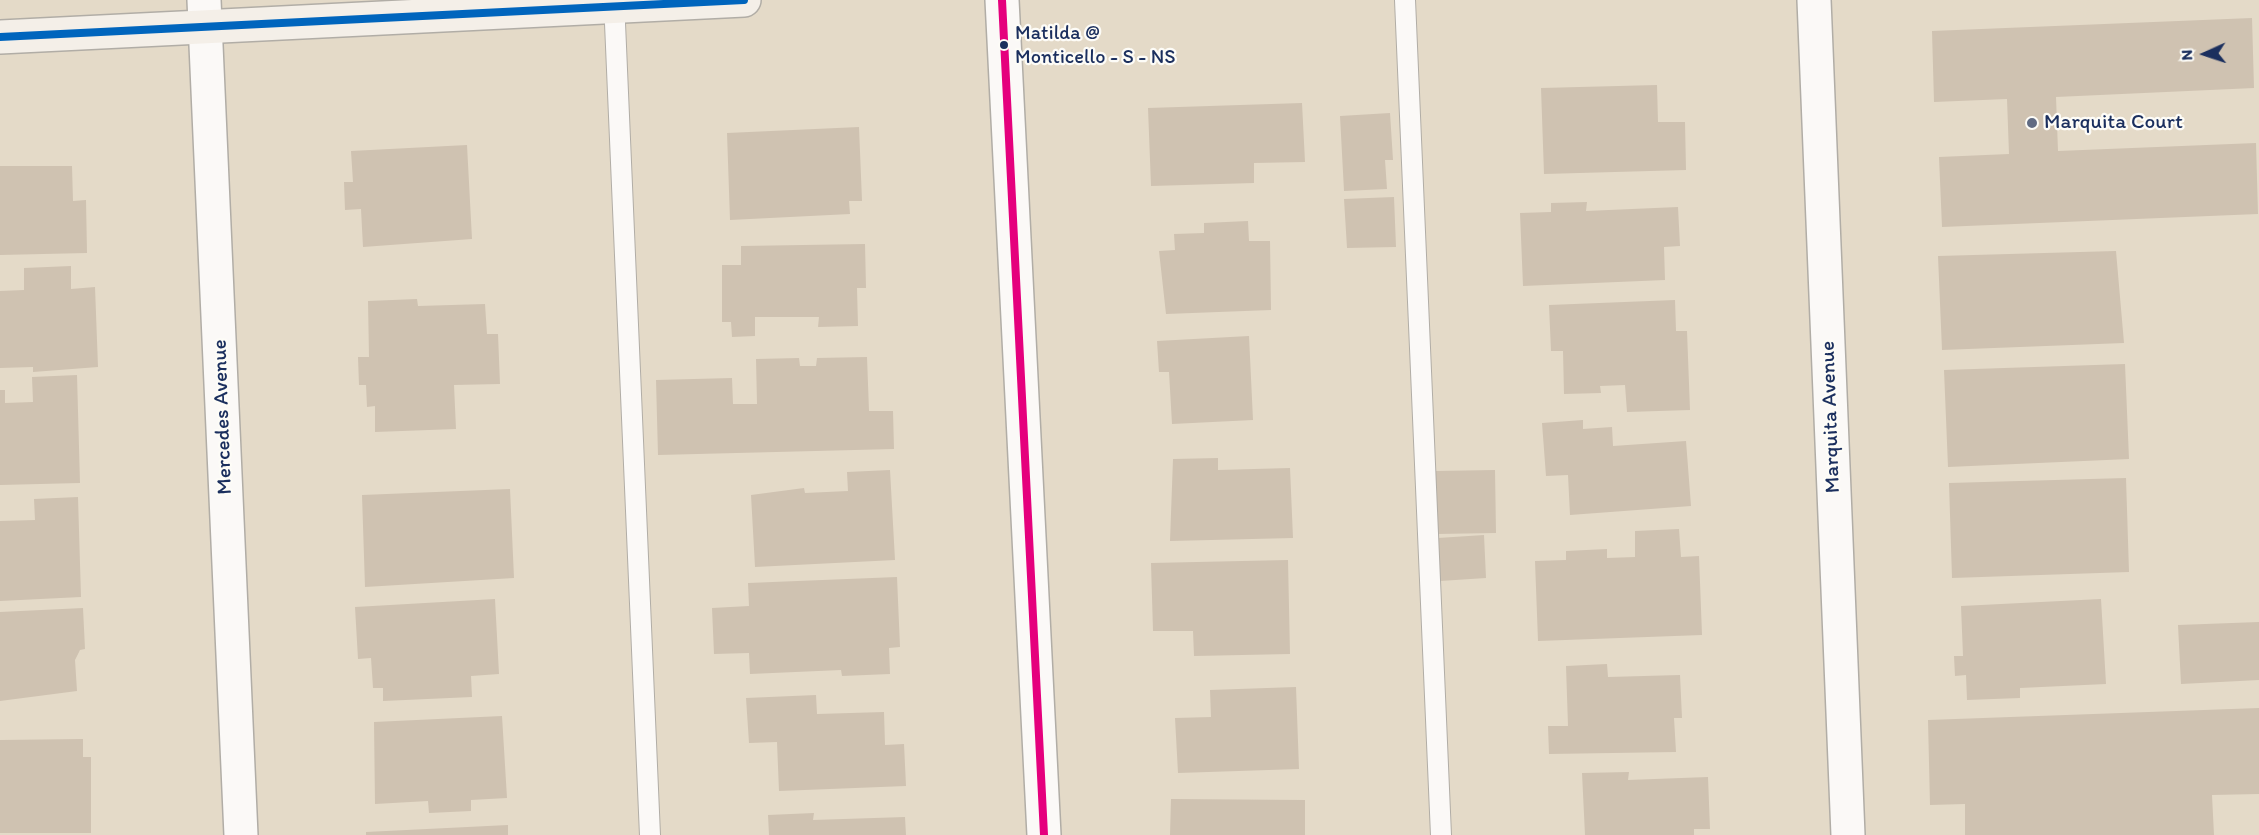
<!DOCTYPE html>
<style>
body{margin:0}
#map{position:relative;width:2259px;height:835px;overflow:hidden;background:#e4dac8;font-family:Itim,sans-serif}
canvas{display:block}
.north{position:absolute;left:2175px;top:24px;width:60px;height:60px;-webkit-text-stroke:4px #fdfcf7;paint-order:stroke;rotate:267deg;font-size:16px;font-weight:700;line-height:24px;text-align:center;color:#1b2f5e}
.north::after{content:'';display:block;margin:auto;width:21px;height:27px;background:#1b2f5e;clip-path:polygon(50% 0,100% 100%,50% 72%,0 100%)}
</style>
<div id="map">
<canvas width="2259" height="835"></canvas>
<div class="north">N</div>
</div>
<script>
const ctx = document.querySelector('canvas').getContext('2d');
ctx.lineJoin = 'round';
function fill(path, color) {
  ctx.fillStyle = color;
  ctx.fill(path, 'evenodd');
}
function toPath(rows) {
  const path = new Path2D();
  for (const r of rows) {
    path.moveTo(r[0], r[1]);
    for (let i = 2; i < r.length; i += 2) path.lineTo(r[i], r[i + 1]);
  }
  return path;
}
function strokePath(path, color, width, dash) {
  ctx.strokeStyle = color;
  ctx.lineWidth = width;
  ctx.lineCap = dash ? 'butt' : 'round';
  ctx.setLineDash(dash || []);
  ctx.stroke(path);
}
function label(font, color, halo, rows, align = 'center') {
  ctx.font = font + ' Itim,sans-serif';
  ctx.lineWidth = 4.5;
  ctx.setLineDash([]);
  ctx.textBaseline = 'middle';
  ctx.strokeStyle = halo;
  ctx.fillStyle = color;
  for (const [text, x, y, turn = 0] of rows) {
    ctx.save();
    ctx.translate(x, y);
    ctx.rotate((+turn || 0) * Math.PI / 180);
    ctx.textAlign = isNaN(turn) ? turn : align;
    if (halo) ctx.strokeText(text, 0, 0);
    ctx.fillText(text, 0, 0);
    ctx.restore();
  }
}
fill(toPath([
 [2252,18,2254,88,2056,97,2058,151,2256,143,2258,214,1942,227,1939,157,2009,154,2007,99,1934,102,1932,31],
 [1657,85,1658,122,1685,122,1686,170,1544,174,1541,88],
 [1302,103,1305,162,1254,163,1254,183,1151,186,1148,108],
 [1390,113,1393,160,1385,160,1387,189,1344,191,1340,116],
 [859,127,862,201,849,201,850,214,730,220,727,133],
 [467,145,472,239,363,247,361,209,345,210,344,182,353,182,351,151],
 [0,166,72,166,73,201,86,200,87,253,0,255],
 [1394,197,1396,247,1347,248,1344,199],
 [1587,202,1586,211,1678,207,1680,246,1664,247,1665,280,1523,286,1520,213,1551,212,1551,203],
 [1248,221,1249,241,1270,241,1271,310,1166,314,1159,251,1175,250,1174,234,1204,233,1204,223],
 [865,244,866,288,857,288,858,326,818,327,819,317,755,317,755,336,732,337,731,322,722,322,722,265,741,265,741,246],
 [2116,251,2124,343,1942,350,1938,256],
 [71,266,71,289,95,287,98,367,33,372,33,367,0,368,0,291,24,290,24,268],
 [417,299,418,306,485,304,487,334,498,334,500,384,454,385,456,429,375,432,375,406,367,407,366,385,359,385,358,357,369,357,368,301],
 [1675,300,1676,331,1687,331,1690,410,1627,412,1625,385,1600,386,1601,393,1564,394,1563,351,1551,351,1549,305],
 [1249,336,1253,420,1172,424,1169,372,1159,372,1157,341],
 [867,357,869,411,893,411,894,449,658,455,656,380,732,378,733,404,757,404,756,359,799,358,800,366,816,366,817,358],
 [2125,364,2129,459,1948,467,1944,370],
 [77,375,80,483,0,485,0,390,5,390,5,403,33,402,32,377],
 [1583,420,1583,429,1612,427,1613,446,1686,441,1691,506,1570,515,1568,475,1546,476,1542,423],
 [1218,458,1218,470,1290,468,1293,538,1170,541,1173,459],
 [890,470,895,560,755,567,751,495,804,488,805,493,848,491,847,472],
 [1495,470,1496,533,1436,534,1436,471],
 [2126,478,2129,572,1952,578,1949,483],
 [510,489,514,578,365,587,362,495],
 [78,497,81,597,0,601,0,521,35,520,34,499],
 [1679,529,1681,557,1699,556,1702,635,1538,641,1535,561,1566,560,1566,551,1607,549,1607,558,1635,557,1635,531],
 [1484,535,1486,578,1440,581,1438,538],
 [1288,560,1290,654,1194,656,1193,631,1153,631,1151,563],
 [897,577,900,647,889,648,890,674,842,676,841,670,750,674,749,653,714,654,712,608,749,606,748,583],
 [495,599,499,674,471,676,472,697,383,701,383,688,373,688,371,658,358,659,355,607],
 [2101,599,2106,684,2020,688,2020,698,1967,700,1966,675,1955,676,1954,656,1963,656,1961,606],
 [83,608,85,649,80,650,75,660,77,691,0,701,0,612],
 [2259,622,2259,680,2181,684,2178,625],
 [1607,664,1608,677,1680,675,1682,718,1674,718,1676,752,1549,754,1548,726,1568,726,1566,666],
 [1296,687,1299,769,1178,773,1175,718,1211,717,1210,690],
 [816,695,817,714,884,712,885,745,904,744,906,786,779,791,777,742,749,743,746,698],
 [2259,708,2259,794,2212,795,2214,835,1965,835,1965,804,1930,805,1928,720],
 [502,716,507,798,471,800,471,811,429,813,428,801,375,804,374,722],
 [83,739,83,757,91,757,91,833,0,833,0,740],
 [1629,772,1628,780,1708,777,1710,829,1694,829,1694,835,1585,835,1582,773],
 [1171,799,1305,800,1305,835,1170,835],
 [814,813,813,820,905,817,906,835,769,835,768,815],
 [508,825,508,835,366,835,366,832]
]), '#cfc2b1');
const lane = toPath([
 [614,0,650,835],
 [1405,0,1441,835]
]);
const street = toPath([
 [204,0,241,835],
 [1002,0,1044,835],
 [1814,0,1848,835]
]);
const secondary = toPath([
 [0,37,744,0]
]);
strokePath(lane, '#b1ada6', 22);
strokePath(street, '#b1ada6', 36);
strokePath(secondary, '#b1ada6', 36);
strokePath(lane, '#fbf9f7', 20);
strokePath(street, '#fbf9f7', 33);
strokePath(secondary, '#f4efe8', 33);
strokePath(toPath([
 [1002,0,1044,835]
]), '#e5007d', 8);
strokePath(toPath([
 [0,37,744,0]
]), '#0065bd', 8);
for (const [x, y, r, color] of [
 [1004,45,5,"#1b2f5e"],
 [2032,123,6,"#616b83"]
]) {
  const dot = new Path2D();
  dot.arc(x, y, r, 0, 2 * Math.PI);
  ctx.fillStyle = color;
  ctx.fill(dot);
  strokePath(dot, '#fdfcf7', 2);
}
label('20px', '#1b2f5e', '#fdfcf7', [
 ["Matilda @",1015,34],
 ["Monticello - S - NS",1015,58]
], 'left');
label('21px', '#1b2f5e', '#fdfcf7', [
 ["Marquita Court",2044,123]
], 'left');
label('21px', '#1b2f5e', '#fdfcf7', [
 ["Mercedes Avenue",223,417,-92],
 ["Marquita Avenue",1831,417,-92]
]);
</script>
